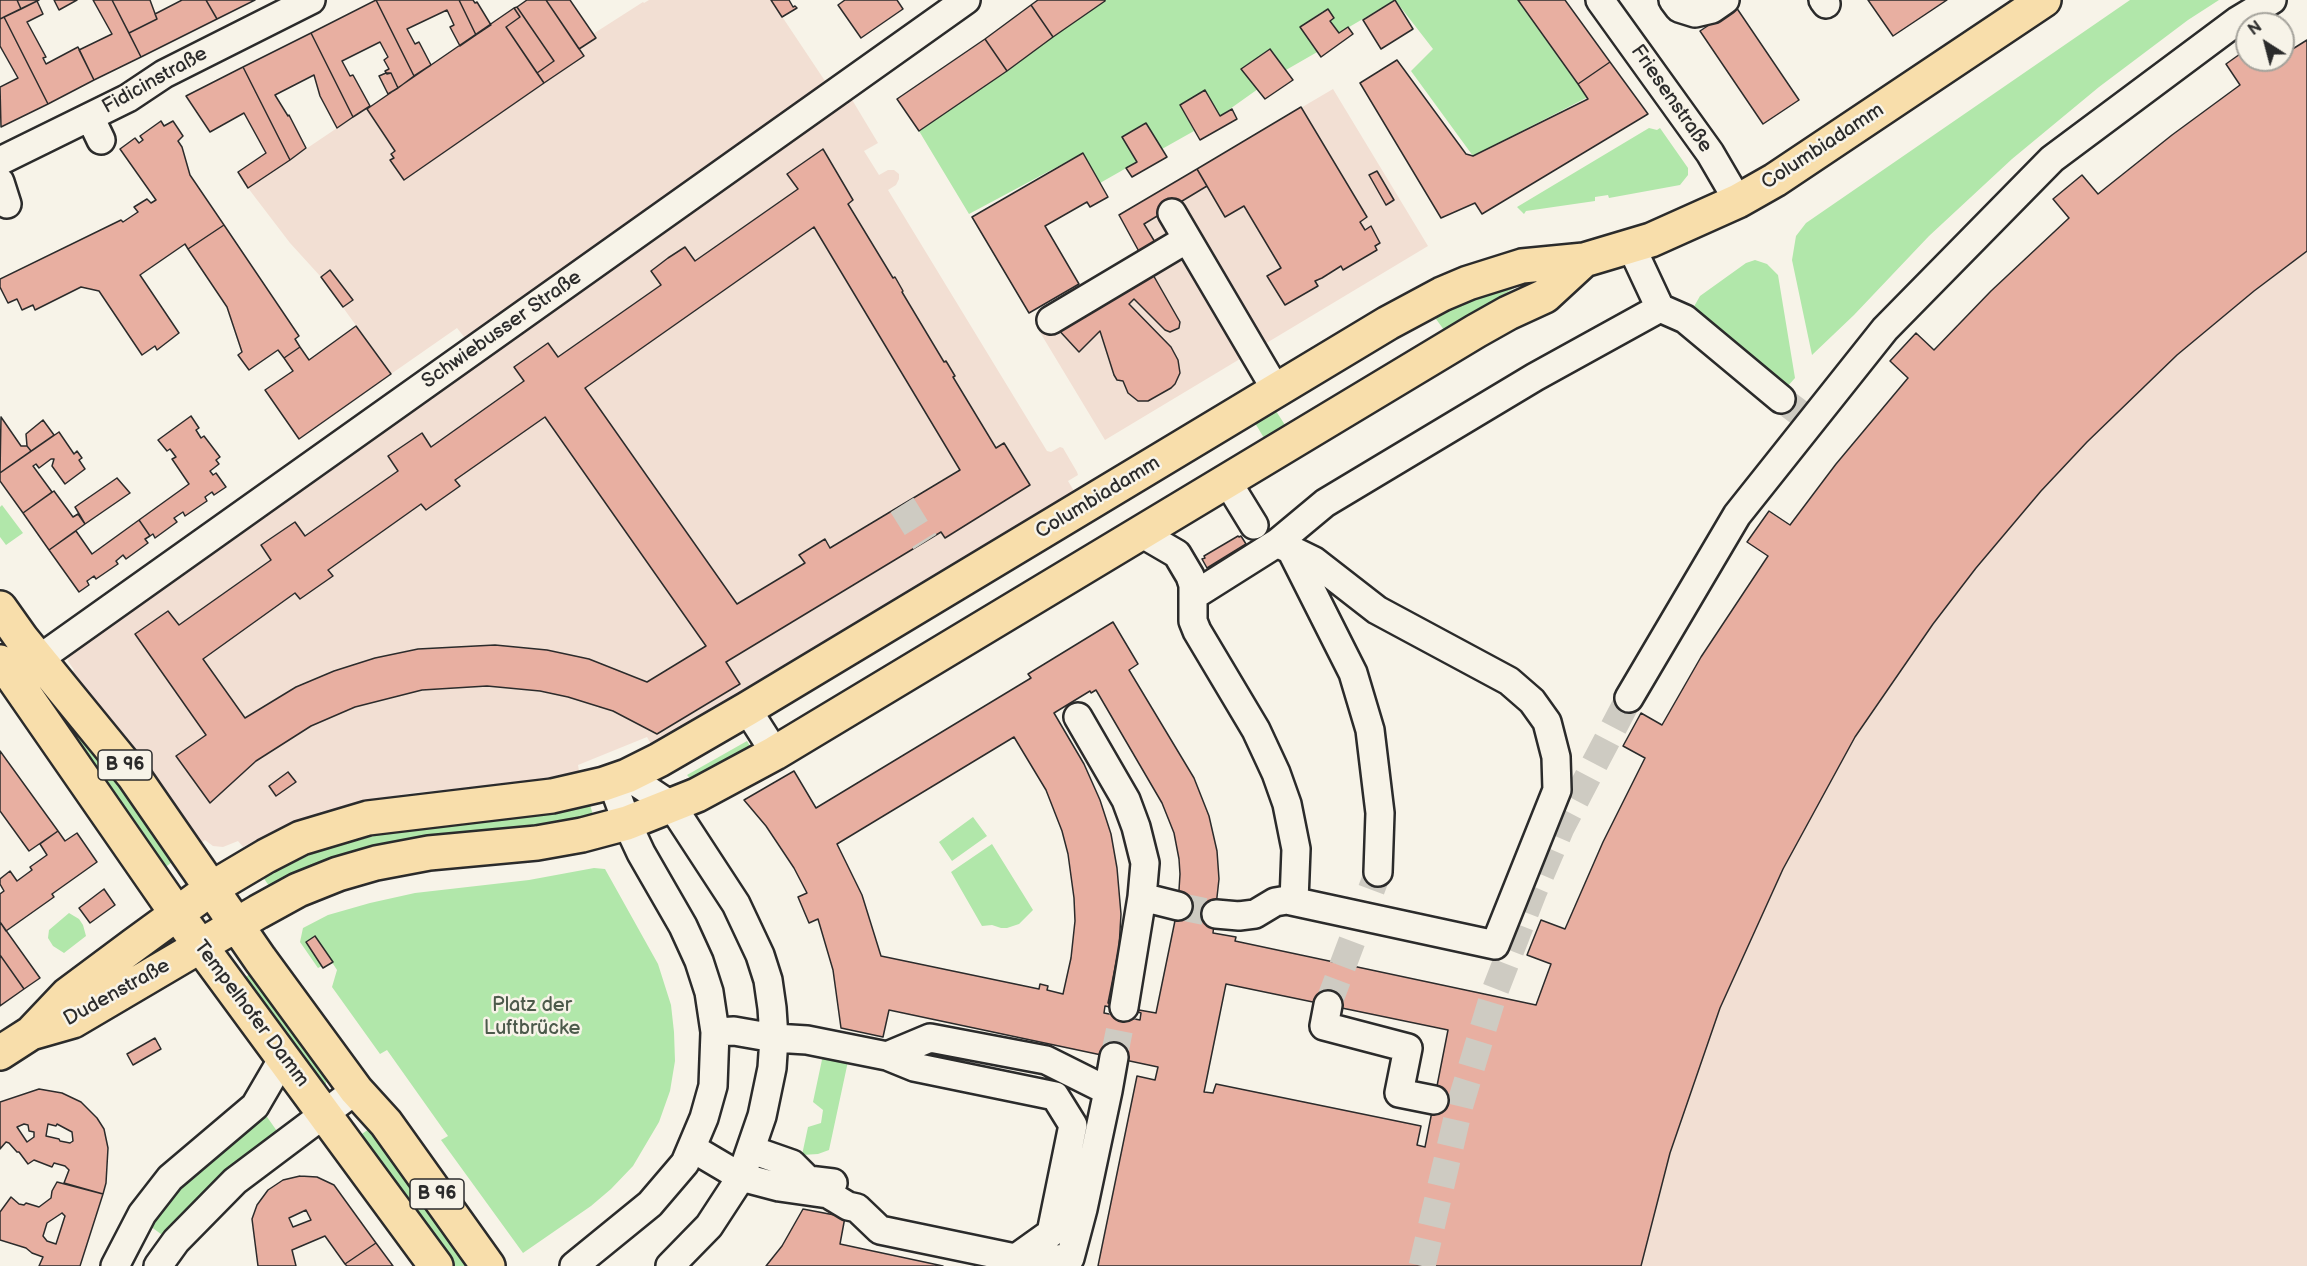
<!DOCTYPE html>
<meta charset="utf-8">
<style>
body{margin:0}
#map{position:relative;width:2307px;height:1266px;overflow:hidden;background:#f7f3e8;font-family:"Balsamiq Sans",sans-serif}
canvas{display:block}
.north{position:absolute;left:2235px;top:12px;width:60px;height:60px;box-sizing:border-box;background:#f7f3e8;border:2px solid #a5a39c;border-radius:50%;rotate:324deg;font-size:16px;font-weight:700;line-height:24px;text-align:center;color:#2b2b2b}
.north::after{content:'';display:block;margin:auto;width:21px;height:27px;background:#2b2b2b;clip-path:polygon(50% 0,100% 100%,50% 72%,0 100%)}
</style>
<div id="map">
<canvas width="2307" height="1266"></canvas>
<div class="north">N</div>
</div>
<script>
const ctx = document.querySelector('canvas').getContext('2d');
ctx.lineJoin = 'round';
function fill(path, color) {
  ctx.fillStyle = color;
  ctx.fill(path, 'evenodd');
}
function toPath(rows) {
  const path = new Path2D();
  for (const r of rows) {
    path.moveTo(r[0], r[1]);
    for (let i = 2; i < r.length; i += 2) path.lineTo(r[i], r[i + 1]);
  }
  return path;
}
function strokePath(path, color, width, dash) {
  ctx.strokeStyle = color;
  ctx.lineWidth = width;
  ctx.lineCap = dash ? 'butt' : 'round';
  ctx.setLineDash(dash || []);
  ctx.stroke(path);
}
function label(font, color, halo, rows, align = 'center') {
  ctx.font = font + ' "Balsamiq Sans",sans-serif';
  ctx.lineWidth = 5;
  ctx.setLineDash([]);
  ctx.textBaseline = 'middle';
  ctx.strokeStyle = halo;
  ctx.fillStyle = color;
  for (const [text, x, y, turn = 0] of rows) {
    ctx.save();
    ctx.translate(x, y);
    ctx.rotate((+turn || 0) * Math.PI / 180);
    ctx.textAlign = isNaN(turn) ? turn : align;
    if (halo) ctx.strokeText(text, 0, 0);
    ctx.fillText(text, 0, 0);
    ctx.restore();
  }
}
fill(toPath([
 [527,0,546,0,579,49,595,38,593,34,643,2,644,3,649,0,771,0,827,84,465,338,457,328,391,374,321,277,290,243,248,188],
 [1333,89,1428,246,1105,440,1035,324,1142,257,1119,215],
 [851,98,878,143,864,151,879,175,888,170,894,170,899,174,899,179,896,185,888,190,1047,451,1051,452,1060,447,1063,448,1077,472,1078,475,1068,481,1074,491,695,719,651,744,647,737,578,765,579,771,534,781,413,793,358,802,294,821,243,847,238,841,223,847,213,846,205,840,199,845,71,673,74,670,68,661,69,655,188,569],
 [2307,251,2307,1266,1641,1266,1670,1153,1720,1008,1783,869,1855,737,1933,624,1976,568,2041,491,2087,442,2177,355,2254,291]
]), '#f2dfd3');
fill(toPath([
 [1104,0,1518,0,1588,97,1473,156,1411,71,1433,49,1395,0,1339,33,1323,11,1300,27,1319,51,1286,70,1270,49,1242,69,1258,89,1220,116,1205,91,1180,105,1194,131,1162,149,1146,123,1122,137,1137,162,1100,183,1083,153,969,214,919,131],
 [2130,0,2219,0,2188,20,2099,87,2012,159,1929,236,1854,315,1812,355,1792,260,1796,236,1806,223],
 [1649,128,1657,130,1660,128,1688,168,1688,175,1680,185,1609,198,1608,195,1595,197,1595,201,1526,211,1524,214,1517,207],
 [1755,260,1767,264,1778,275,1795,378,1787,387,1692,310,1700,296,1746,263],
 [1526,281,1444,330,1436,319,1437,316,1471,299],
 [1276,411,1285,425,1264,438,1255,423],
 [2,505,23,533,6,545,0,537,0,507],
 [44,685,176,859,163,869,37,689],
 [747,741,750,746,749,755,695,784,687,775],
 [590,805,594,818,271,889,263,877,316,852,392,831,458,822,516,818],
 [973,817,987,836,952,861,939,842],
 [992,844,1033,910,1019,924,1007,928,1001,928,992,925,982,926,951,872],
 [594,868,605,869,658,964,671,1005,674,1032,675,1061,670,1091,659,1122,633,1166,611,1189,591,1206,523,1253,441,1140,448,1136,387,1050,380,1054,332,987,337,970,315,936,306,942,322,966,318,968,300,942,303,928,328,915,370,903,415,893,529,880],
 [69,913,79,919,83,925,86,936,64,953,53,946,48,938,49,930],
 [251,973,322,1072,326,1082,326,1092,239,982],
 [823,1055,848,1060,847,1066,829,1150,818,1154,802,1155,808,1127,821,1123,823,1110,813,1102],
 [265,1114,279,1134,165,1237,150,1226,169,1195],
 [373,1126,475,1266,449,1266,355,1139]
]), '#b1e7aa');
const building = toPath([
 [0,0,17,0,21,9,0,19,0,0],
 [17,0,39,0,21,9,17,0],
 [54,0,77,0,59,10,54,0],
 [93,0,112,0,141,57,94,80,79,50,112,34,93,0],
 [112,0,150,0,157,19,129,33,112,0],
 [206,0,255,0,217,19,206,0],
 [206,0,217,19,141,57,129,33,157,19,155,14,182,0,206,0],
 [376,0,459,0,476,35,460,46,450,27,454,25,447,10,407,29,415,44,419,42,431,65,414,76,376,0],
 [376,0,414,76,398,88,391,73,387,74,385,71,389,69,384,60,388,57,380,42,342,61,350,76,353,75,370,106,353,117,311,33,376,0],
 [459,0,473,0,475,3,477,2,491,25,476,35,459,0],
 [527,0,546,0,584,56,544,83,537,73,554,61,517,7,527,0],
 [546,0,570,0,596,38,579,49,546,0],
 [771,0,789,0,793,7,795,6,797,8,782,17,771,0],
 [845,0,897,0,903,9,861,38,838,5,845,0],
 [1038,0,1105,0,1105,1,1053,37,1031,5,1038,0],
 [1395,0,1413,29,1381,49,1363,20,1395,0],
 [1518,0,1565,0,1610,62,1578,84,1518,0],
 [1868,0,1947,0,1893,36,1868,0],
 [37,1,43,14,27,22,46,57,43,58,46,64,78,47,94,80,48,104,4,17,37,1],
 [1031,5,1053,37,1007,71,985,39,1031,5],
 [517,7,554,61,537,73,506,27,520,17,514,8,517,7],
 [1736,7,1799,100,1763,124,1700,31,1736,7],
 [514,8,520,17,506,27,544,83,404,180,390,160,394,158,391,154,395,151,367,109,514,8],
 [1328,9,1334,18,1330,21,1339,33,1348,27,1353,34,1321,57,1300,27,1328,9],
 [4,17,48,104,1,127,0,87,18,78,0,46,0,19,4,17],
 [311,33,353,117,337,128,320,96,314,75,275,95,288,116,289,115,306,148,290,160,243,67,311,33],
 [985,39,1007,71,919,131,897,99,985,39],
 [2307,40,2307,251,2254,291,2177,355,2087,442,2041,491,1976,568,1933,624,1855,737,1783,869,1720,1008,1670,1153,1641,1266,1098,1266,1137,1076,1155,1080,1158,1067,889,1010,883,1037,841,1028,833,970,818,919,809,923,798,897,807,893,794,868,766,826,744,800,794,771,816,808,1031,678,1028,674,1113,622,1138,664,1129,670,1194,778,1209,816,1217,851,1219,879,1213,933,1236,937,1235,941,1536,1005,1551,964,1527,955,1541,920,1565,929,1603,842,1645,758,1623,746,1641,713,1662,725,1701,657,1768,556,1747,542,1769,511,1790,525,1836,464,1908,378,1890,361,1916,333,1934,350,1991,291,2069,218,2053,199,2082,175,2098,194,2172,135,2240,85,2226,64,2247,49,2247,60,2269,60,2271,63,2276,60,2283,60,2283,55,2307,40],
 [1096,690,1162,803,1174,833,1179,859,1180,874,1178,906,1156,1013,1139,1010,1138,1012,1141,1013,1140,1020,1104,1013,1105,1006,1110,1007,1111,1004,1108,1003,1119,948,1121,914,1117,868,1111,834,1100,800,1084,764,1054,713,1090,691,1091,693,1096,690],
 [1014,737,1046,790,1062,831,1068,854,1074,898,1075,921,1071,958,1063,994,1047,990,1048,986,1040,984,1039,989,881,956,862,895,837,844,1014,737],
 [1226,984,1448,1030,1425,1147,1417,1145,1421,1126,1216,1084,1213,1093,1204,1092,1226,984],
 [1270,49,1293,80,1265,99,1241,69,1270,49],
 [1397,60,1466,154,1473,156,1588,99,1578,84,1610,62,1648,114,1482,214,1475,203,1441,218,1360,83,1397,60],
 [243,67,290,160,248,188,238,172,266,153,244,113,210,132,186,96,243,67],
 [386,73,391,73,398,88,388,94,379,76,386,73],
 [1205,90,1220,116,1232,109,1237,119,1200,140,1180,105,1205,90],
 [1301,107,1367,217,1360,222,1365,230,1371,226,1380,243,1375,246,1377,250,1343,270,1341,266,1322,278,1315,281,1318,286,1285,305,1267,276,1281,268,1244,206,1225,217,1197,169,1301,107],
 [161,121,164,126,173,121,183,136,178,141,182,147,190,175,224,225,188,249,185,244,140,275,179,333,157,350,155,346,142,355,99,291,81,287,35,310,33,305,22,310,17,299,8,303,0,287,0,279,121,220,123,222,138,212,134,207,147,199,151,203,156,200,120,149,135,138,139,143,143,140,140,136,161,121],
 [1146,123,1167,157,1132,177,1126,168,1137,162,1122,137,1146,123],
 [823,149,853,200,848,204,893,278,895,277,903,291,902,292,944,362,946,361,955,376,953,377,996,448,1004,443,1030,485,945,538,941,532,726,662,740,684,657,734,613,711,568,697,540,691,487,686,422,690,355,707,311,726,256,761,210,803,176,756,206,735,135,634,168,611,179,625,271,560,261,545,295,522,305,536,398,471,388,456,422,433,431,447,524,381,514,367,548,343,558,357,661,285,651,271,668,258,685,247,695,261,798,189,787,174,823,149],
 [814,227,960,470,830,548,825,539,799,555,805,563,737,604,585,388,814,227],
 [545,417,706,646,647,682,589,659,547,650,495,645,418,649,375,658,334,671,296,687,245,718,203,659,295,593,300,599,333,576,328,570,421,504,426,510,460,486,455,480,545,417],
 [1083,153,1108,197,1090,207,1087,202,1045,226,1079,284,1029,313,972,217,1083,153],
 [1197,169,1207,186,1144,224,1158,247,1142,257,1119,215,1197,169],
 [1377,171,1394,200,1386,205,1369,175,1377,171],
 [224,225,299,336,295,339,300,347,284,358,278,350,249,370,238,355,242,352,227,307,188,249,224,225],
 [1148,266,1180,322,1179,328,1170,332,1165,330,1134,299,1129,304,1171,347,1178,360,1180,373,1175,384,1171,388,1148,401,1138,401,1128,393,1123,381,1117,380,1114,375,1100,331,1079,352,1055,326,1148,266],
 [330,270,353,300,343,307,321,277,330,270],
 [356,326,391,374,299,439,265,390,293,371,284,358,300,347,309,360,356,326],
 [191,416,199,428,196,430,201,438,204,436,220,457,216,460,219,464,210,471,213,475,216,473,226,487,214,495,212,492,205,497,207,501,185,516,183,512,174,518,177,522,155,538,153,534,150,536,139,520,189,484,172,459,176,457,170,449,167,451,158,440,191,416],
 [1,417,21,446,27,446,31,451,0,473,1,417],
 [43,420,54,435,31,451,27,446,26,434,43,420],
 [59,432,74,454,77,451,82,458,79,460,85,469,65,484,52,466,54,459,51,459,39,468,36,464,33,466,52,492,23,513,0,481,0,473,59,432],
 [117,478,130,493,85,524,75,507,117,478],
 [54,491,73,517,78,514,85,524,49,550,23,513,54,491],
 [139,520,150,536,145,539,148,543,126,559,123,555,116,561,118,564,96,579,94,576,87,581,89,585,79,592,49,550,76,531,92,554,139,520],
 [1238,536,1239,537,1241,536,1246,544,1207,568,1202,559,1205,558,1204,556,1238,536],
 [0,751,58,831,29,851,0,811,0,751],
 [288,772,296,782,276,796,269,786,288,772],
 [58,831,65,841,77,833,97,862,52,894,54,897,6,931,0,922,0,894,4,891,0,884,0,879,10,871,17,881,32,870,30,867,47,855,40,844,58,831],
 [104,889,115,905,90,923,79,908,104,889],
 [0,922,40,978,24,989,0,955,0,922],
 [315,936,333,962,323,968,306,942,315,936],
 [0,955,24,989,0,1006,0,955],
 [155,1038,161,1049,133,1065,127,1054,155,1038],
 [39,1089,62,1093,81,1102,97,1118,104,1129,108,1148,106,1183,103,1194,64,1183,69,1170,65,1166,54,1163,52,1167,34,1160,28,1164,19,1152,17,1152,9,1143,6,1142,0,1149,0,1102,39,1089],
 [24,1124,28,1125,29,1131,34,1132,34,1137,27,1142,17,1127,24,1124],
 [48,1124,56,1126,57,1124,72,1132,73,1141,70,1143,60,1141,59,1139,46,1136,48,1124],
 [300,1176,317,1177,334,1185,376,1243,345,1264,325,1236,292,1250,296,1266,258,1266,252,1219,257,1205,268,1190,283,1180,300,1176],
 [306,1210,311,1220,293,1227,289,1218,306,1210],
 [57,1182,103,1194,80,1266,39,1266,43,1257,32,1253,26,1248,0,1240,0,1212,11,1197,19,1204,24,1205,26,1203,39,1207,51,1198,52,1191,57,1182],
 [62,1213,65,1216,56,1244,47,1241,43,1236,47,1223,62,1213],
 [803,1209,845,1217,840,1244,943,1266,766,1266,782,1246,803,1209],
 [376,1243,393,1266,347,1266,345,1264,376,1243]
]);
fill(building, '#e8afa1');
strokePath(building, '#2b2b2b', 1.5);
strokePath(toPath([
 [1781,399,1812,422],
 [902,505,925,542],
 [1178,906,1216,914],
 [1328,1005,1378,872],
 [1114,1057,1124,1007],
 [1422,1266,1460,1105,1493,996,1533,893,1561,828,1629,698]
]), '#cecbc2', 27, [27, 14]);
const minor = toPath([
 [1600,0,1710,153,1738,201],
 [1673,0,1679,8,1695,13,1712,9,1725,0],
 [1823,0,1826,4],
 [90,117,101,140],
 [0,161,128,98,164,74,311,0],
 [0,182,7,204],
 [1172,213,1276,390],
 [1631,246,1660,308,1685,319,1781,399],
 [1051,320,1187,239],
 [1227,481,1254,525],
 [1141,533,1177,554,1190,576,1193,585,1193,621,1197,631,1256,730,1276,773,1287,804,1296,849,1294,901],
 [1291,550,1353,673,1370,730,1380,813,1378,872],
 [1193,596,1277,543,1325,503,1535,377,1660,308],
 [39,659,966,0],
 [1629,698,1737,515,1885,329,2052,159,2237,21,2272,0],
 [747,709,775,753],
 [1078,717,1126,800,1136,827,1145,863,1142,897,1124,1007],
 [627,776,672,806,736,904,760,955,768,980,772,1008,774,1038,772,1068,762,1116,741,1177,709,1226,670,1266],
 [1142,897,1178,906],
 [1216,914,1239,916,1255,914,1275,902,1287,900,1495,945,1557,790,1556,757,1547,722,1532,701,1509,681,1377,610,1314,561,1277,543],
 [1328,1005,1324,1026,1408,1048,1399,1093,1434,1100],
 [715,1032,734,1031,774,1038,807,1040,887,1056,914,1067,1055,1096,1073,1125,1051,1233,1016,1258],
 [1108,1091,1114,1057],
 [692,1148,741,1177,779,1187,828,1194,848,1206,857,1208,880,1230,1029,1261,1070,1258,1083,1209,1108,1091,1046,1060,930,1038,887,1056],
 [752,1150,792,1164,808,1180,833,1183],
 [115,1266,142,1214,170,1178,255,1106,283,1058],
 [158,1266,176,1241,235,1181,356,1090],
 [574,1266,650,1204,685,1163,704,1118,713,1086,715,1032,709,992,699,961,683,926,641,853,627,823,612,782]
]);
const major = toPath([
 [0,608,22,639,133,775,260,959,356,1090,386,1123,488,1266],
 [0,662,12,676,177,914,436,1266],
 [31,1033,73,1021,258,912,298,890,338,874,376,863,429,853,537,843,582,835,627,823,697,795,775,753,1476,331,1508,313,1545,296,1584,260],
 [0,1053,31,1033,67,995,134,945,212,888,266,856,301,838,368,818,552,796,604,784,627,776,659,760,747,709,1388,323,1442,294,1468,283,1522,266,1584,260,1651,240,1738,201,1775,180,2044,0]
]);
strokePath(minor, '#2b2b2b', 32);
strokePath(major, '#2b2b2b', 38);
strokePath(minor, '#f7f3e8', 27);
strokePath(major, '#f8deab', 33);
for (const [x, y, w] of [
 [125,765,54],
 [437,1194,54]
]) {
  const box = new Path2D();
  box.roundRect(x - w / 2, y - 15, w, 30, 4.5);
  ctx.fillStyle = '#f7f3e8';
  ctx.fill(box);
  strokePath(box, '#2b2b2b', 1.5);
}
label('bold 18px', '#2b2b2b', null, [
 ["B 96",125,765],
 ["B 96",437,1194]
]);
label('20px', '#2b2b2b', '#f7f3e8', [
 ["Fidicinstraße",155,81,-29],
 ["Friesenstraße",1671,99,55],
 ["Columbiadamm",1823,147,-33],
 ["Schwiebusser Straße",502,330,-35],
 ["Columbiadamm",1098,498,-31],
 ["Dudenstraße",117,993,-29],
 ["Tempelhofer Damm",251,1014,53]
]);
label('20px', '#4c5a4b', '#f7f3e8', [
 ["Platz der",532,1006],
 ["Luftbrücke",532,1029]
]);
</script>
